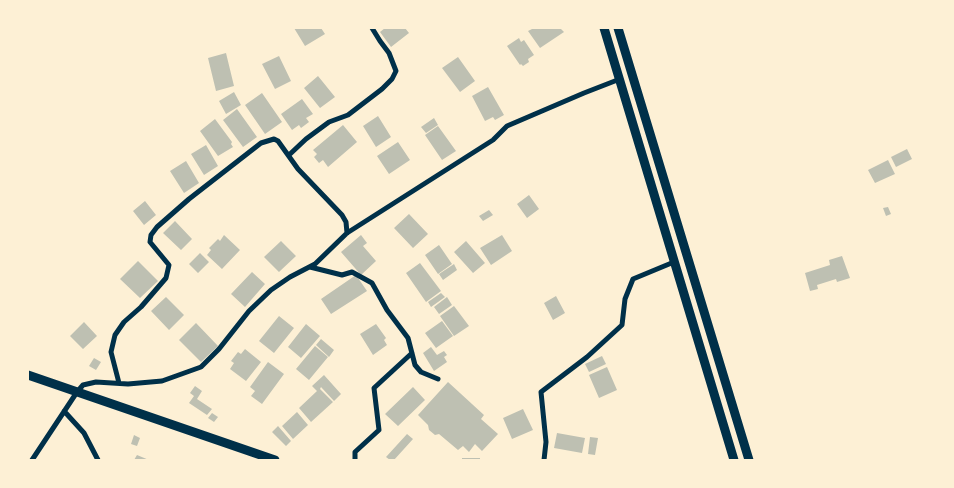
<!DOCTYPE html>
<style>
body{margin:0}
#map{position:relative;width:954px;height:488px;overflow:hidden;background:#fdf0d5;font-family:Mulish,sans-serif}
canvas{display:block}
.frame{position:absolute;inset:0;border:29px solid #fdf0d5;pointer-events:none}
</style>
<div id="map">
<canvas width="954" height="488"></canvas>
<div class="frame"></div>
</div>
<script>
const ctx = document.querySelector('canvas').getContext('2d');
ctx.lineJoin = 'round';
function fill(path, color) {
  ctx.fillStyle = color;
  ctx.fill(path, 'evenodd');
}
function toPath(rows) {
  const path = new Path2D();
  for (const r of rows) {
    path.moveTo(r[0], r[1]);
    for (let i = 2; i < r.length; i += 2) path.lineTo(r[i], r[i + 1]);
  }
  return path;
}
function strokePath(path, color, width, dash) {
  ctx.strokeStyle = color;
  ctx.lineWidth = width;
  ctx.lineCap = dash ? 'butt' : 'round';
  ctx.setLineDash(dash || []);
  ctx.stroke(path);
}
fill(toPath([
 [294,28,321,28,325,34,305,46],
 [385,28,405,28,409,33,391,47,380,32],
 [534,28,560,28,564,32,540,48,528,31],
 [519,38,521,42,524,40,534,55,528,59,529,62,523,66,521,64,520,65,507,46],
 [226,53,234,86,216,91,208,58],
 [279,56,291,81,275,89,262,64],
 [458,57,475,81,460,92,442,68],
 [318,76,335,97,320,108,304,88],
 [488,87,504,115,495,120,493,117,485,121,472,96],
 [234,92,241,105,226,114,219,101],
 [262,93,282,122,265,134,245,105],
 [302,99,313,114,306,118,309,122,301,128,299,125,292,130,281,114],
 [237,109,257,137,243,147,223,120],
 [378,116,391,137,376,147,363,126],
 [434,118,438,125,426,133,421,127],
 [215,119,232,142,231,144,233,147,218,156,200,131],
 [343,125,357,142,328,167,323,160,319,163,314,157,317,154,313,150],
 [438,126,456,151,442,160,425,135],
 [398,142,410,160,389,174,377,156],
 [206,145,218,166,204,175,191,154],
 [907,149,912,159,896,167,891,157],
 [888,160,895,174,875,183,868,170],
 [186,161,199,183,184,193,170,171],
 [529,195,539,209,527,218,517,204],
 [145,201,156,215,144,225,133,211],
 [888,207,891,214,886,216,883,208],
 [489,210,493,215,483,221,479,216],
 [409,214,428,234,413,248,394,228],
 [175,221,192,239,181,250,163,233],
 [224,235,240,250,222,269,207,255,211,250,209,248,218,239,220,241],
 [361,235,367,243,363,246,376,261,361,275,341,252],
 [502,235,512,251,491,265,480,248],
 [281,241,296,256,279,272,264,257],
 [466,241,485,263,473,273,454,252],
 [439,245,452,264,438,274,425,255],
 [200,253,209,262,198,273,189,264],
 [842,256,850,278,837,282,836,279,817,285,818,289,810,291,805,273,830,265,829,260],
 [138,261,158,281,140,298,120,279],
 [420,263,441,291,426,302,406,273],
 [454,264,457,270,443,280,439,274],
 [252,272,265,284,245,307,231,294],
 [356,275,367,291,331,314,321,299],
 [441,293,445,297,431,307,428,302],
 [556,296,565,313,553,320,544,303],
 [166,297,184,315,169,330,151,311],
 [447,297,452,305,439,314,434,307],
 [454,306,469,326,454,336,440,316],
 [279,316,294,328,274,353,259,341],
 [442,321,453,336,436,348,425,333],
 [84,322,97,336,83,349,70,336],
 [196,323,218,346,201,362,179,340],
 [306,324,320,336,301,358,288,347],
 [376,324,386,338,384,340,387,345,373,355,360,334],
 [321,339,334,350,329,357,316,345],
 [315,346,328,357,309,380,296,369],
 [431,347,437,355,444,351,447,355,444,357,447,362,434,371,423,353],
 [245,349,261,362,246,381,230,369,234,363,231,361,238,352,241,354],
 [602,356,606,364,589,372,585,364],
 [94,358,101,362,96,370,89,366],
 [268,362,284,374,262,404,251,396,255,391,250,387],
 [607,367,617,390,599,398,589,375],
 [324,375,341,394,334,401,321,387,320,389,333,402,311,422,299,408,317,391,312,386],
 [448,382,484,415,481,419,498,434,482,451,475,444,469,452,463,446,458,450,439,434,435,435,429,430,428,425,418,415],
 [195,386,202,391,197,399,212,409,207,415,189,403,194,396,190,393],
 [413,387,425,400,398,426,385,414],
 [523,409,533,430,512,439,503,418],
 [297,412,308,425,293,439,282,426],
 [212,413,218,417,214,422,208,418],
 [278,426,291,441,286,446,272,432],
 [557,433,585,438,582,453,554,448],
 [407,434,413,439,394,460,390,460,386,457],
 [134,435,140,438,137,446,131,444],
 [590,437,598,438,595,455,588,454],
 [137,455,149,460,134,460],
 [462,458,480,458,480,460,462,460]
]), '#bec0b2');
strokePath(toPath([
 [289,155,306,139,329,122,348,115,382,89,392,79,396,71,389,53,380,41,372,28],
 [310,267,342,275,352,272,372,283,387,310,408,338,415,365,421,372,438,379],
 [119,383,111,352,115,335,124,322,141,307,166,278,169,265,150,242,151,235,157,227,189,199,261,143,274,139,278,141,298,169,342,215,346,222,347,233],
 [64,411,84,433,98,460],
 [32,460,77,392,83,385,96,382,128,384,162,381,201,367,219,349,249,311,271,290,290,277,315,264,347,233,471,154,493,140,507,126,584,93,620,79],
 [355,460,355,452,379,430,374,388,412,353],
 [544,460,546,442,541,392,587,357,622,325,625,299,633,279,674,262]
]), '#003049', 5);
strokePath(toPath([
 [604,28,734,460],
 [618,28,749,460],
 [28,375,275,460]
]), '#003049', 9);
</script>
